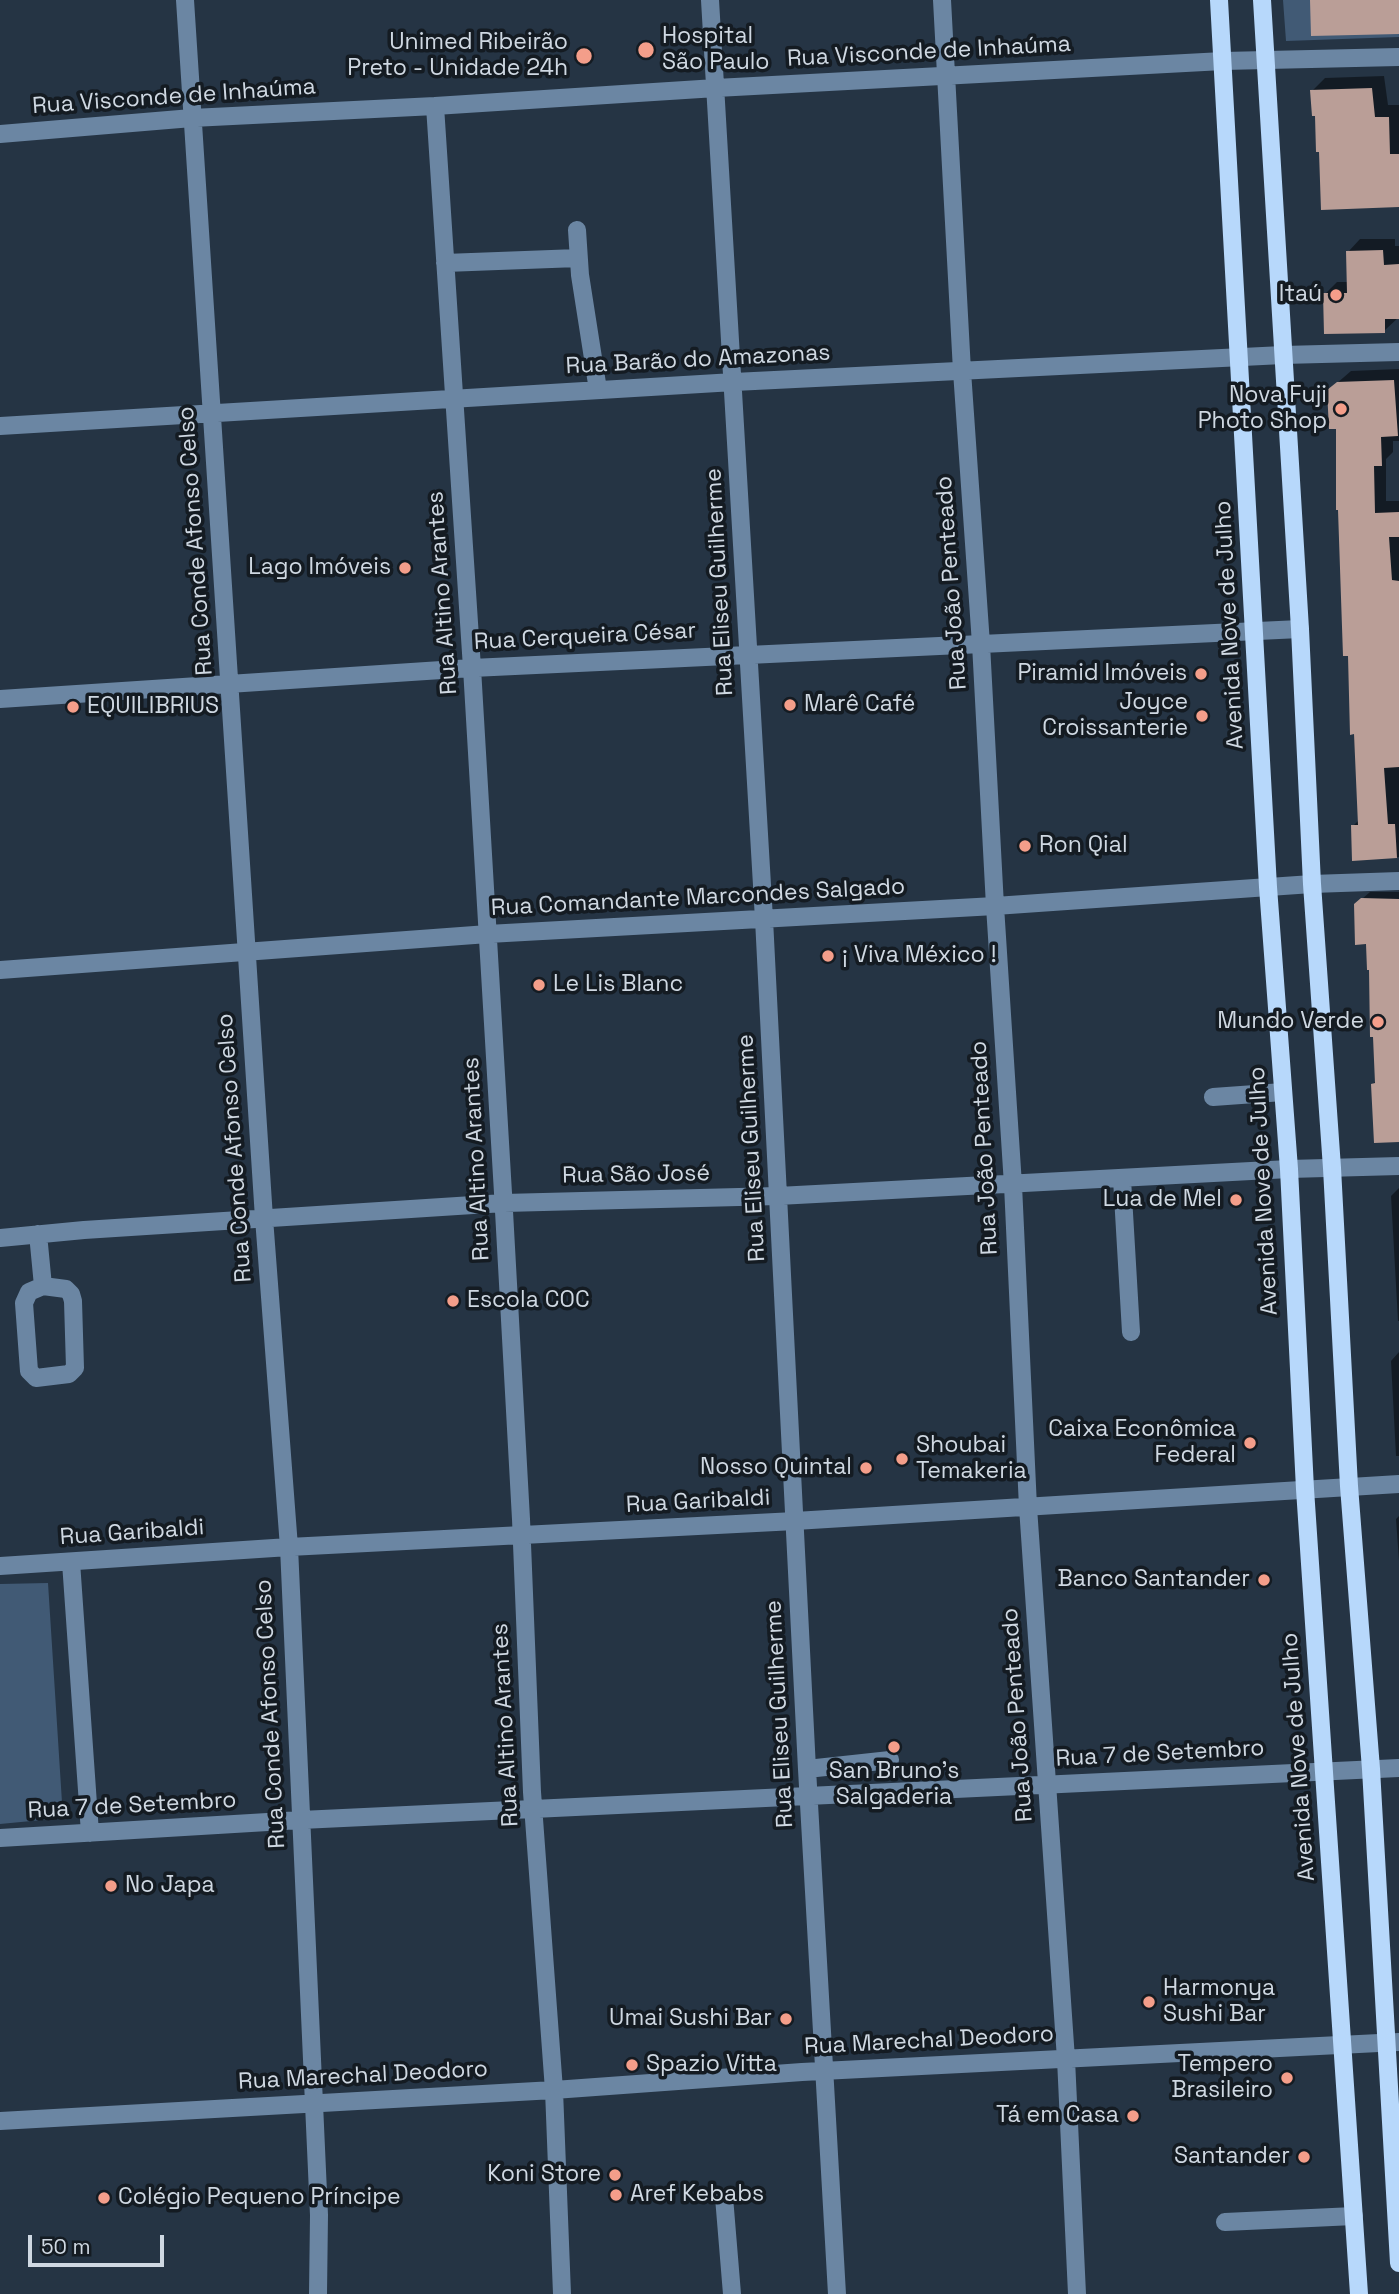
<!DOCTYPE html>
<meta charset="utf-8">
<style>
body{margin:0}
#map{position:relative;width:1399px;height:2294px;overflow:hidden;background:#253444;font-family:"Space Grotesk",sans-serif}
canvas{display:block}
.scale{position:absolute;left:28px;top:2235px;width:136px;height:32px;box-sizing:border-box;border:4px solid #cfd8e2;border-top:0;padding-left:9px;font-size:21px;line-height:24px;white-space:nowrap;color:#cfd8e2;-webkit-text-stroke:5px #141b22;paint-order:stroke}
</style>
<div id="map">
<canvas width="1399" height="2294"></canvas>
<div class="scale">50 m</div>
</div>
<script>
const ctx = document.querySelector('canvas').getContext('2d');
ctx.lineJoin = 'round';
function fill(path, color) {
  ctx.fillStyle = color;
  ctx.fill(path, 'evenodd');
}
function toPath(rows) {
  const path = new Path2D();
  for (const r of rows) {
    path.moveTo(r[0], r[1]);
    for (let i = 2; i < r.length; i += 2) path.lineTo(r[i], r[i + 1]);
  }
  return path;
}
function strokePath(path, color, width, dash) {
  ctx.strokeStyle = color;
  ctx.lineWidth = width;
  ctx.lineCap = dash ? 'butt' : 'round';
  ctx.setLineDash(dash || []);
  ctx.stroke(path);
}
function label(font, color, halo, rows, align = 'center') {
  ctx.font = font + ' "Space Grotesk",sans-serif';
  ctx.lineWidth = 7;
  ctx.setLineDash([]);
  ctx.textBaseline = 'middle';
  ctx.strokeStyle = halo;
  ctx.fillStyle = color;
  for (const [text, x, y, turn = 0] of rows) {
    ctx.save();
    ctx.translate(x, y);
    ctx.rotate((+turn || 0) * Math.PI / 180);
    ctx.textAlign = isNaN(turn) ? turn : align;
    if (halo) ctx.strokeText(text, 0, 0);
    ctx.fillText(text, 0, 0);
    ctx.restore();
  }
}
fill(toPath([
 [1283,0,1399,0,1399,37,1286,41],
 [48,1583,63,1818,0,1824,0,1584]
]), '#415a75');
fill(toPath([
 [1384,76,1388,105,1399,105,1399,205,1317,114,1312,91,1325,78],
 [1360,239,1395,239,1395,246,1399,246,1399,317,1384,331,1325,294,1337,282,1349,282,1348,252],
 [1399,369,1399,441,1393,441,1393,452,1386,459,1386,501,1399,501,1399,857,1354,859,1353,826,1359,820,1338,427,1329,390,1351,371],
 [1370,892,1399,892,1399,1140,1373,1084,1376,1081,1368,943,1355,905],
 [1399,1188,1399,1321,1398,1321,1391,1196],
 [1399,1352,1399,1456,1396,1456,1391,1361],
 [1399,1516,1399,1561,1396,1519]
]), '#0007');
fill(toPath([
 [1310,0,1399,0,1399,34,1311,36],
 [1372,88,1375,117,1389,117,1390,154,1399,154,1399,207,1321,210,1319,152,1316,152,1315,116,1312,116,1310,90],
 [1383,250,1384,265,1399,264,1399,319,1385,319,1385,333,1324,334,1323,293,1347,293,1346,251],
 [1394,380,1398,436,1381,437,1382,466,1374,466,1375,513,1399,512,1399,537,1389,537,1392,580,1399,581,1399,767,1384,768,1388,824,1395,824,1397,858,1352,861,1351,825,1358,825,1354,734,1350,735,1348,656,1343,656,1338,510,1336,510,1336,429,1329,429,1327,390,1337,382],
 [1361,898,1399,899,1399,1142,1374,1143,1371,1084,1375,1083,1373,1037,1370,1037,1369,970,1367,970,1366,944,1355,945,1354,904]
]), '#ba9e97');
strokePath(toPath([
 [185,0,264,1218,289,1547,319,2215,318,2294],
 [710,0,764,919,807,1769,837,2294],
 [942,0,962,371,981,644,995,906,1013,1185,1028,1507,1066,2059,1077,2294],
 [435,106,472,668,503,1193,521,1519,532,1792,554,2090,562,2294],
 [0,134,192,118,435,106,716,88,1223,61,1399,57],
 [577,230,580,275,598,390],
 [445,263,578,258],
 [0,426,734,382,1283,355,1399,352],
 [0,699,472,668,1300,629],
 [0,970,488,934,995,906,1312,884,1399,881],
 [1213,1097,1283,1092],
 [1122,1179,1131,1332],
 [38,1234,43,1286],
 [0,1238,84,1230,504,1203,778,1196,1289,1169,1399,1166],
 [43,1286,66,1289,71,1294,73,1301,75,1368,69,1374,36,1378,29,1371,24,1303,29,1292,43,1286],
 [71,1562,90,1833],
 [0,1566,289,1547,795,1521,1399,1484],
 [807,1769,890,1760],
 [0,1838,301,1820,1399,1768],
 [0,2121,554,2090,802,2072,1399,2042],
 [724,2197,732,2294],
 [1225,2222,1354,2216]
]), '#6b86a3', 18);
strokePath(toPath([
 [1219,0,1268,887,1289,1169,1305,1489,1359,2294],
 [1262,0,1300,629,1312,884,1332,1168,1349,1486,1371,1769,1399,2263]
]), '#b7d8fb', 18);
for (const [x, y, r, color] of [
 [646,50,9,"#f49e8a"],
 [584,56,9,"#f49e8a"],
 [1336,295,7,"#f49e8a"],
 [1341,409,7,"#f49e8a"],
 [405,568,7,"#f49e8a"],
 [1201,674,7,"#f49e8a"],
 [790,705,7,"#f49e8a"],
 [73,707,7,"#f49e8a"],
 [1202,716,7,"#f49e8a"],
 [1025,846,7,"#f49e8a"],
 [828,956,7,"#f49e8a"],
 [539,985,7,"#f49e8a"],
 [1378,1022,7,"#f49e8a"],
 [1236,1200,7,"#f49e8a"],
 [453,1301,7,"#f49e8a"],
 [1250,1443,7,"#f49e8a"],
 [902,1459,7,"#f49e8a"],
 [866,1468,7,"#f49e8a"],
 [1264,1580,7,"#f49e8a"],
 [894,1747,7,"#f49e8a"],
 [111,1886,7,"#f49e8a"],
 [1149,2002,7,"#f49e8a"],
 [786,2019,7,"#f49e8a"],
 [632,2065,7,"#f49e8a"],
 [1287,2078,7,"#f49e8a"],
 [1133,2116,7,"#f49e8a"],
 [1304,2157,7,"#f49e8a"],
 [615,2175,7,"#f49e8a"],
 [616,2195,7,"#f49e8a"],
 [104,2198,7,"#f49e8a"]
]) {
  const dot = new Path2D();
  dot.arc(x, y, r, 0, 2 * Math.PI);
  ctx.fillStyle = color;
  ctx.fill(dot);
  strokePath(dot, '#141b22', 2.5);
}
label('23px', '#cfd8e2', '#141b22', [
 ["Hospital",662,37,"left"],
 ["São Paulo",662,63,"left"],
 ["Unimed Ribeirão",568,43],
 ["Preto - Unidade 24h",568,69],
 ["Itaú",1322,295],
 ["Nova Fuji",1327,396],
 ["Photo Shop",1327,422],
 ["Lago Imóveis",391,568],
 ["Piramid Imóveis",1187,674],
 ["Joyce",1188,703],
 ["Croissanterie",1188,729],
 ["Marê Café",804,705,"left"],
 ["EQUILIBRIUS",87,707,"left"],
 ["Ron Qial",1039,846,"left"],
 ["¡ Viva México !",842,956,"left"],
 ["Le Lis Blanc",553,985,"left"],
 ["Mundo Verde",1364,1022],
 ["Lua de Mel",1222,1200],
 ["Escola COC",467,1301,"left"],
 ["Caixa Econômica",1236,1430],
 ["Federal",1236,1456],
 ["Shoubai",916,1446,"left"],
 ["Temakeria",916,1472,"left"],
 ["Nosso Quintal",852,1468],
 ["Banco Santander",1250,1580],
 ["San Bruno's",894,1772,"center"],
 ["Salgaderia",894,1798,"center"],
 ["No Japa",125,1886,"left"],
 ["Harmonya",1163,1989,"left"],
 ["Sushi Bar",1163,2015,"left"],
 ["Umai Sushi Bar",772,2019],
 ["Spazio Vitta",646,2065,"left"],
 ["Tempero",1273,2065],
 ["Brasileiro",1273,2091],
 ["Tá em Casa",1119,2116],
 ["Santander",1290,2157],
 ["Koni Store",601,2175],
 ["Aref Kebabs",630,2195,"left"],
 ["Colégio Pequeno Príncipe",118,2198,"left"]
], 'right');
label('23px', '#cfd8e2', '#141b22', [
 ["Rua Visconde de Inhaúma",929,52,-3],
 ["Rua Visconde de Inhaúma",174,97,-4],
 ["Rua Barão do Amazonas",698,360,-3],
 ["Rua Conde Afonso Celso",196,541,-94],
 ["Rua Eliseu Guilherme",720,582,-93],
 ["Rua João Penteado",952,583,-94],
 ["Rua Altino Arantes",443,593,-94],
 ["Avenida Nove de Julho",1230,625,-93],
 ["Rua Cerqueira César",585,637,-3],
 ["Rua Comandante Marcondes Salgado",698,898,-3],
 ["Rua Conde Afonso Celso",235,1148,-94],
 ["Rua Eliseu Guilherme",752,1148,-93],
 ["Rua João Penteado",985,1148,-93],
 ["Rua Altino Arantes",477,1159,-93],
 ["Rua São José",636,1175,-1],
 ["Avenida Nove de Julho",1264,1191,-93],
 ["Rua Garibaldi",698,1502,-3],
 ["Rua Garibaldi",132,1533,-4],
 ["Rua Conde Afonso Celso",271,1714,-93],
 ["Rua Eliseu Guilherme",780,1714,-93],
 ["Rua João Penteado",1018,1715,-94],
 ["Rua Altino Arantes",506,1725,-93],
 ["Rua 7 de Setembro",1160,1754,-3],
 ["Avenida Nove de Julho",1299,1757,-94],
 ["Rua 7 de Setembro",132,1806,-3],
 ["Rua Marechal Deodoro",929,2041,-3],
 ["Rua Marechal Deodoro",363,2076,-3]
]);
</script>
